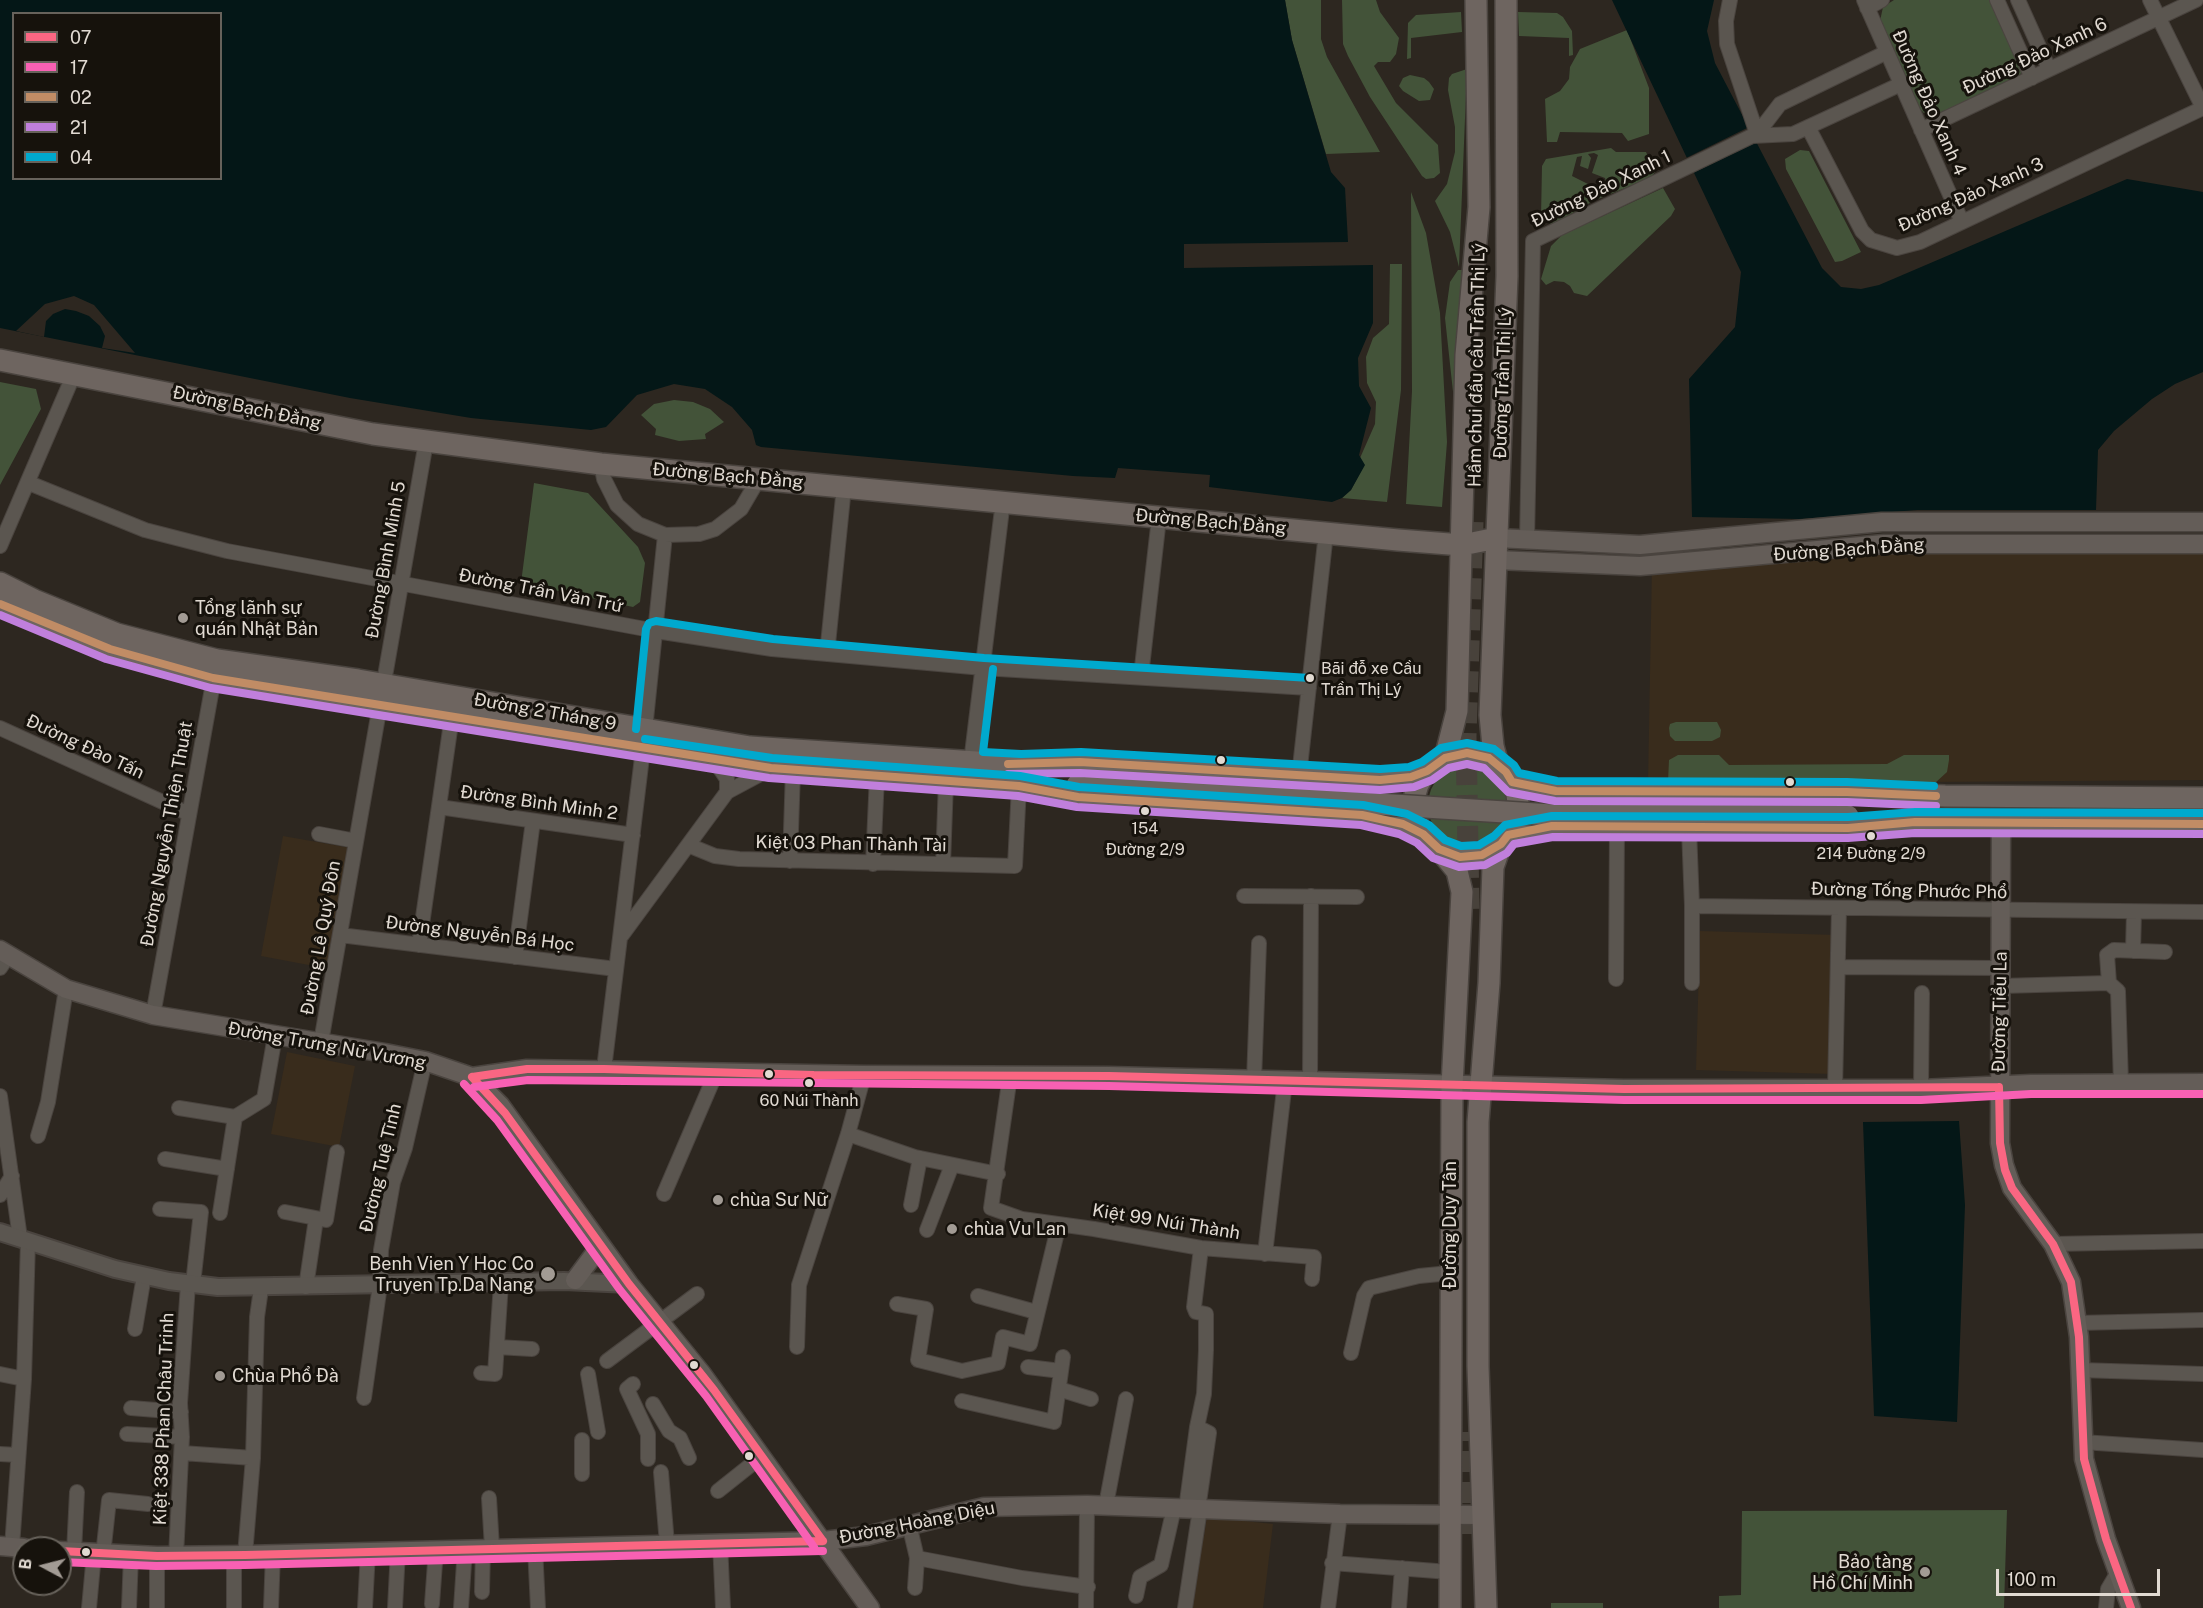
<!DOCTYPE html>
<meta charset="utf-8">
<style>
body{margin:0}
#map{position:relative;width:2203px;height:1608px;overflow:hidden;background:#2d2720;font-family:"Public Sans",sans-serif}
canvas{display:block}
.legend{position:absolute;left:12px;top:12px;width:210px;height:168px;box-sizing:border-box;background:#16120c;border:2px solid #67625b;margin:0;padding:8px 10px;list-style:none;font-size:18px;color:#e1dad2}
.legend li{display:flex;align-items:center;gap:12px;height:30px}
.legend b{width:30px;border:2px solid #67625b}
.north{position:absolute;left:12px;top:1536px;width:60px;height:60px;box-sizing:border-box;background:#16120c;border:2px solid #67625b;border-radius:50%;rotate:277deg;font-size:16px;font-weight:700;line-height:24px;text-align:center;color:#e1dad2}
.north::after{content:'';display:block;margin:auto;width:21px;height:27px;background:#a29b94;clip-path:polygon(50% 0,100% 100%,50% 72%,0 100%)}
.scale{position:absolute;left:1996px;top:1569px;width:164px;height:27px;box-sizing:border-box;border:3px solid #e1dad2;border-top:0;padding-left:8px;font-size:18px;line-height:21px;white-space:nowrap;color:#e1dad2;-webkit-text-stroke:4px #16120c;paint-order:stroke}
</style>
<div id="map">
<canvas width="2203" height="1608"></canvas>
<ul class="legend">
<li><b style="height:8px;background:#fa6682"></b>07</li>
<li><b style="height:8px;background:#f860b3"></b>17</li>
<li><b style="height:8px;background:#c18c65"></b>02</li>
<li><b style="height:8px;background:#c07fdc"></b>21</li>
<li><b style="height:8px;background:#00a9ce"></b>04</li>
</ul>
<div class="north">B</div>
<div class="scale">100 m</div>
</div>
<script>
const ctx = document.querySelector('canvas').getContext('2d');
ctx.lineJoin = 'round';
function fill(path, color) {
  ctx.fillStyle = color;
  ctx.fill(path, 'evenodd');
}
function toPath(rows) {
  const path = new Path2D();
  for (const r of rows) {
    if (r.length === 3) {
      path.moveTo(r[0] + r[2], r[1]);
      path.arc(r[0], r[1], r[2], 0, 2 * Math.PI);
      continue;
    }
    path.moveTo(r[0], r[1]);
    for (let i = 2; i < r.length; i += 2) path.lineTo(r[i], r[i + 1]);
  }
  return path;
}
function strokePath(path, color, width, dash) {
  ctx.strokeStyle = color;
  ctx.lineWidth = width;
  ctx.lineCap = dash ? 'butt' : 'round';
  ctx.setLineDash(dash || []);
  ctx.stroke(path);
}
function label(font, color, halo, rows, align = 'center') {
  ctx.font = font + ' "Public Sans",sans-serif';
  ctx.lineWidth = 6;
  ctx.setLineDash([]);
  ctx.textBaseline = 'middle';
  ctx.strokeStyle = halo;
  ctx.fillStyle = color;
  for (const [text, x, y, turn = 0] of rows) {
    ctx.save();
    ctx.translate(x, y);
    ctx.rotate((+turn || 0) * Math.PI / 180);
    ctx.textAlign = isNaN(turn) ? turn : align;
    if (halo) ctx.strokeText(text, 0, 0);
    ctx.fillText(text, 0, 0);
    ctx.restore();
  }
}
fill(toPath([
 [2203,541,2203,780,1648,784,1652,564,1877,542],
 [283,836,351,848,330,969,261,956],
 [1700,931,1837,935,1833,1074,1696,1070],
 [287,1052,355,1066,339,1147,271,1134],
 [1207,1517,1273,1524,1263,1608,1190,1608,1199,1536,1204,1536]
]), '#392c1c');
fill(toPath([
 [1285,0,1321,0,1321,39,1327,57,1380,152,1326,154,1292,40],
 [1342,0,1376,0,1380,12,1399,38,1396,54,1390,62,1378,62,1374,66,1396,103,1438,145,1440,173,1434,178,1426,179,1422,176,1370,97,1348,56,1343,44],
 [1894,0,1997,0,2022,72,2017,78,1935,116,1924,113,1919,108,1880,21,1883,7],
 [1461,12,1462,32,1411,38,1411,58,1407,59,1408,23,1416,15],
 [1518,12,1557,13,1563,17,1572,31,1573,55,1569,56,1569,38,1519,36],
 [1627,30,1649,88,1649,134,1628,141,1622,133,1560,132,1557,142,1547,142,1545,99,1560,91,1569,79,1570,67,1580,49],
 [1467,69,1459,267,1450,232,1435,201,1447,184,1455,152,1455,127,1448,90,1449,78,1452,74],
 [1410,75,1424,78,1429,82,1434,89,1430,100,1419,101,1403,91,1399,86,1403,78],
 [1611,148,1616,152,1646,152,1655,172,1650,178,1593,201,1552,225,1541,217,1542,166,1546,159],
 [1594,153,1598,155,1592,173,1605,178,1606,182,1604,188,1600,190,1572,176,1577,157,1582,156,1580,166,1588,169,1591,158,1588,154],
 [1800,150,1809,151,1861,252,1842,261,1835,262,1786,169,1785,159],
 [1663,188,1675,209,1671,216,1587,296,1574,293,1570,286,1564,282,1554,281,1546,285,1541,279,1551,246,1562,235],
 [1411,192,1426,233,1440,313,1447,442,1442,507,1406,504,1412,391],
 [1390,264,1402,264,1401,390,1387,502,1342,498,1351,490,1364,465,1360,458,1375,424,1376,402,1367,383,1366,357,1373,338,1389,324],
 [1458,270,1462,270,1454,401,1445,318,1450,282],
 [0,382,36,389,41,409,0,485],
 [674,400,693,402,710,409,724,422,705,434,706,439,679,441,655,435,656,429,641,415,654,404],
 [534,483,588,493,638,547,645,563,640,602,633,607,521,583],
 [1676,722,1717,722,1721,730,1720,737,1712,741,1675,741,1670,736,1669,728,1670,724],
 [1678,755,1719,755,1729,765,1887,764,1904,755,1949,755,1949,760,1947,772,1935,783,1668,782,1669,760],
 [1469,805,41],
 [2007,1510,2004,1608,1719,1608,1719,1596,1741,1595,1742,1511],
 [1551,1603,1603,1603,1603,1608,1551,1608]
]), '#435339');
fill(toPath([
 [0,0,1285,0,1292,40,1331,172,1345,188,1348,242,1184,244,1184,268,1373,265,1373,323,1358,358,1359,386,1371,408,1359,455,1365,465,1351,490,1342,498,1332,502,1209,487,1210,475,1118,468,1115,478,1073,476,761,447,756,445,752,430,732,407,705,389,674,384,637,395,606,427,591,430,471,418,350,398,0,328],
 [14,14,220,14,220,178,14,178],
 [1612,0,1714,0,1707,31,1715,63,1822,268,1841,287,1861,289,1879,285,2127,179,2203,192,2203,372,2175,384,2152,399,2114,431,2098,450,2096,510,1917,510,1799,519,1692,517,1689,379,1735,327,1741,272],
 [1959,1121,1965,1205,1957,1422,1874,1416,1863,1122]
]), '#041717');
fill(toPath([
 [1747,128,1755,143,1693,173,1686,158],
 [74,296,94,305,135,353,102,348,105,336,100,326,89,316,76,311,65,309,53,314,46,321,44,337,16,331,45,304]
]), '#2d2720');
strokePath(toPath([
 [1469,909,1466,736,1473,522],
 [1470,1534,1471,1432]
]), '#48423b', 21, [21, 10]);
const minor = toPath([
 [1730,0,1726,21,1727,44,1757,134],
 [1864,0,1962,222],
 [1997,0,2032,78],
 [2018,0,2049,69],
 [2150,0,2203,108],
 [1867,8,1882,0],
 [1808,127,1862,231,1871,240,1897,248,1920,242,2203,108],
 [1921,130,2196,0],
 [1757,134,1780,104,1887,52],
 [601,464,604,479,617,505,638,524,665,535,699,534,715,529,741,509,758,480],
 [29,483,145,530,227,551,656,631,772,649,983,668,1309,688],
 [1527,540,1533,241,1752,136,1793,134,1901,84],
 [0,546,74,374],
 [827,654,844,487],
 [1141,676,1159,518],
 [0,728,189,814],
 [714,760,727,779,727,792],
 [971,762,1003,501],
 [1299,776,1326,533],
 [439,807,633,835],
 [1689,829,1692,906,2203,912],
 [319,834,356,841],
 [688,845,715,856,739,859,1015,866,1019,786],
 [790,861,793,770],
 [873,864,877,776],
 [943,864,946,781],
 [1244,896,1357,897],
 [340,935,616,969],
 [622,935,727,792,770,769],
 [419,945,452,716],
 [2133,951,2134,912],
 [515,957,533,821],
 [1838,967,2001,968],
 [0,968,8,956],
 [1616,979,1617,828],
 [1692,983,1692,906],
 [2001,986,2109,983],
 [153,1015,215,672],
 [321,1042,426,442],
 [604,1069,643,749,665,535],
 [1010,1076,991,1208,1022,1219,1094,1229,1201,1248,1314,1257,1312,1279],
 [1254,1081,1259,943],
 [1310,1082,1311,896],
 [2121,1083,2118,991,2109,983,2107,955,2114,950,2165,952],
 [1835,1089,1839,908],
 [1921,1089,1922,993],
 [0,1096,20,1238],
 [179,1108,235,1117],
 [848,1134,915,1157,998,1174],
 [38,1136,48,1102,66,989],
 [165,1159,227,1169],
 [664,1194,716,1073],
 [0,1195,12,1176],
 [911,1205,920,1158],
 [160,1209,201,1212,193,1284],
 [285,1212,326,1220,337,1152],
 [220,1213,235,1117,264,1099,275,1036],
 [927,1230,952,1165],
 [2053,1244,2203,1241],
 [1265,1254,1285,1081],
 [306,1287,316,1219],
 [978,1296,1036,1312],
 [897,1304,926,1309,918,1360,962,1371,998,1363,1003,1337,1030,1344,1059,1224],
 [2077,1323,2203,1320],
 [135,1329,144,1276],
 [497,1347,532,1349],
 [797,1347,799,1285,848,1134,864,1075],
 [1351,1353,1364,1296,1369,1288,1419,1276,1450,1273],
 [607,1361,697,1294],
 [1028,1367,1061,1371],
 [2080,1370,2203,1374],
 [481,1373,495,1374,501,1283],
 [0,1374,24,1379],
 [588,1374,598,1432],
 [633,1384,627,1389,648,1434,648,1459],
 [1059,1389,1091,1399],
 [364,1398,380,1285,381,1250,393,1182,405,1148,425,1061],
 [962,1401,1054,1422,1063,1357],
 [653,1404,669,1431,680,1438,689,1458],
 [131,1408,181,1412],
 [127,1434,182,1437],
 [2082,1442,2203,1450],
 [182,1453,253,1458],
 [0,1454,18,1455],
 [661,1472,667,1544],
 [582,1474,582,1440],
 [718,1491,762,1456],
 [489,1498,492,1548],
 [1106,1505,1126,1399],
 [1186,1509,1197,1427],
 [1198,1509,1209,1433,1197,1427,1204,1394,1206,1350,1206,1314,1196,1312,1194,1307,1201,1248],
 [909,1524,917,1558,915,1588],
 [720,1542,723,1608],
 [12,1547,24,1379,28,1241],
 [535,1547,538,1608],
 [74,1552,77,1492],
 [103,1555,109,1500,148,1504],
 [245,1555,253,1458,257,1317,261,1289],
 [176,1556,182,1437,180,1403,188,1284],
 [917,1558,1022,1578,1088,1587],
 [1332,1563,1449,1572],
 [482,1592,483,1548],
 [1136,1596,1140,1577,1161,1565,1174,1508],
 [432,1604,436,1549],
 [89,1608,94,1554],
 [129,1608,131,1555],
 [157,1608,157,1556],
 [234,1608,234,1555],
 [271,1608,273,1553],
 [365,1608,368,1551],
 [395,1608,398,1550],
 [461,1608,465,1548],
 [1086,1608,1087,1505],
 [1185,1608,1200,1509],
 [1328,1608,1340,1514],
 [1399,1608,1402,1568],
 [2106,1608,2108,1589,2118,1572]
]);
const tertiary = toPath([
 [0,1232,115,1269,169,1281,218,1287,564,1281,629,1284]
]);
const secondary = toPath([
 [1497,538,1640,545,1882,522,2203,522],
 [1496,560,1640,566,1884,544,2203,544],
 [2001,824,2000,1143,2004,1165,2012,1188,2053,1244,2071,1282,2079,1337,2084,1459,2106,1539,2131,1608],
 [0,950,66,989,153,1015,385,1053,425,1061,472,1077,500,1105,629,1284,702,1374,870,1608],
 [472,1077,527,1069,864,1075,1109,1076,1624,1089,1921,1089,2031,1084,2203,1083],
 [575,1280,601,1245],
 [0,1546,24,1548],
 [60,1551,157,1556,245,1555,823,1541,866,1536,984,1507,1087,1505,1340,1514,1482,1515]
]);
const primary = toPath([
 [0,360,373,434,601,464,1398,540,1462,545,1497,538],
 [0,583,34,600,117,634,217,660,358,680,750,747,1021,765,1080,762,1380,780,1396,780,1427,771],
 [0,604,110,649,213,678,356,699,669,753,771,768,1019,786,1078,797,1362,815,1403,824,1423,834],
 [1466,805,52],
 [1445,758,1457,711,1466,355,1479,207,1476,0],
 [1498,765,1493,746,1490,715,1507,276,1506,0],
 [1512,782,1556,791,1847,792,1945,796,2203,798],
 [1508,835,1552,826,1848,828,1915,822,2203,824],
 [1439,849,1457,871,1462,892,1452,1086,1450,1608],
 [1486,1608,1478,1366,1478,1122,1489,983,1493,867,1501,844]
]);
strokePath(minor, '#4a443f', 16);
strokePath(tertiary, '#4a443f', 20);
strokePath(secondary, '#4a443f', 21);
strokePath(primary, '#4a443f', 24);
strokePath(minor, '#5b5650', 14);
strokePath(tertiary, '#5b5650', 16);
strokePath(secondary, '#645d58', 18);
strokePath(primary, '#6e6560', 21);
const primaryBridge = toPath([
 [1077,785,1552,815,1848,816]
]);
strokePath(primaryBridge, '#4a443f', 24, []);
strokePath(primaryBridge, '#6e6560', 21);
strokePath(toPath([
 [472,1077,527,1069,604,1069,814,1075,1109,1076,1624,1089,1999,1087],
 [472,1077,505,1113,629,1284,714,1390,823,1541],
 [1999,1087,2000,1143,2005,1170,2012,1188,2053,1244,2071,1282,2079,1337,2084,1459,2106,1539,2131,1608],
 [60,1551,157,1556,245,1555,823,1541]
]), '#fa6682', 8);
strokePath(toPath([
 [464,1084,497,1120,620,1290,706,1396,814,1547],
 [474,1087,528,1080,1109,1086,1624,1100,1921,1100,2031,1094,2203,1094],
 [60,1562,156,1566,245,1565,823,1551]
]), '#f860b3', 8);
strokePath(toPath([
 [0,604,110,649,213,678,771,768,1019,786,1078,797,1362,815,1403,824,1423,834,1439,849,1460,857,1482,855,1501,844,1508,835,1552,826,1848,828,1915,822,2203,824],
 [1008,764,1080,762,1380,780,1411,777,1427,771,1445,758,1467,753,1489,758,1506,772,1512,782,1556,791,1847,792,1936,796]
]), '#c18c65', 8);
strokePath(toPath([
 [0,615,106,659,211,688,769,778,1018,796,1077,807,1361,825,1399,834,1417,843,1433,858,1459,867,1485,865,1507,853,1514,844,1553,837,1848,838,1915,833,2203,834],
 [1008,774,1080,773,1380,790,1414,787,1432,780,1449,768,1467,764,1484,768,1508,792,1555,801,1847,802,1936,806]
]), '#c07fdc', 8);
strokePath(toPath([
 [993,669,983,752,1021,754,1081,752,1380,769,1409,767,1422,762,1441,748,1467,743,1494,749,1514,765,1519,773,1557,781,1847,782,1934,786],
 [636,729,646,629,649,623,656,621,773,639,984,658,1310,678],
 [645,739,772,758,1020,776,1079,787,1363,805,1407,814,1429,825,1445,840,1461,846,1479,845,1494,836,1505,825,1552,816,1848,817,1915,812,2203,813]
]), '#00a9ce', 8);
for (const [x, y, r, color] of [
 [183,618,6,"#a29b94"],
 [1310,678,5,"#e1dad2"],
 [1221,760,5,"#e1dad2"],
 [1790,782,5,"#e1dad2"],
 [1145,811,5,"#e1dad2"],
 [1871,836,5,"#e1dad2"],
 [769,1074,5,"#e1dad2"],
 [809,1083,5,"#e1dad2"],
 [718,1200,6,"#a29b94"],
 [952,1229,6,"#a29b94"],
 [548,1274,8,"#a29b94"],
 [694,1365,5,"#e1dad2"],
 [220,1376,6,"#a29b94"],
 [749,1456,5,"#e1dad2"],
 [86,1552,5,"#e1dad2"],
 [1925,1572,6,"#a29b94"]
]) {
  const dot = new Path2D();
  dot.arc(x, y, r, 0, 2 * Math.PI);
  ctx.fillStyle = color;
  ctx.fill(dot);
  strokePath(dot, '#16120c', 2);
}
label('16px', '#e1dad2', '#16120c', [
 ["Bãi đỗ xe Cầu",1321,669,"left"],
 ["Trần Thị Lý",1321,690,"left"],
 ["154",1145,829],
 ["Đường 2/9",1145,850],
 ["214 Đường 2/9",1871,854],
 ["60 Núi Thành",809,1101]
]);
label('18px', '#e1dad2', '#16120c', [
 ["Đường Đảo Xanh 6",2035,56,-25],
 ["Đường Đảo Xanh 4",1929,103,66],
 ["Đường Đảo Xanh 1",1601,189,-26],
 ["Đường Đảo Xanh 3",1971,195,-24],
 ["Hầm chui đầu cầu Trần Thị Lý",1477,365,-89],
 ["Đường Trần Thị Lý",1503,383,-88],
 ["Đường Bạch Đằng",247,408,12],
 ["Đường Bạch Đằng",728,476,5],
 ["Đường Bạch Đằng",1211,522,5],
 ["Đường Bạch Đằng",1849,550,-4],
 ["Đường Bình Minh 5",386,560,-80],
 ["Đường Trần Văn Trứ",541,591,11],
 ["Đường 2 Tháng 9",545,712,10],
 ["Đường Đào Tấn",85,747,25],
 ["Đường Bình Minh 2",539,803,8],
 ["Đường Nguyễn Thiện Thuật",167,834,-80],
 ["Kiệt 03 Phan Thành Tài",851,844,1],
 ["Đường Tống Phước Phổ",1909,891,1],
 ["Đường Nguyễn Bá Học",480,934,7],
 ["Đường Lê Quý Đôn",321,938,-80],
 ["Đường Tiểu La",2000,1012,-89],
 ["Đường Trưng Nữ Vương",327,1046,10],
 ["Đường Tuệ Tĩnh",381,1168,-77],
 ["Kiệt 99 Núi Thành",1166,1222,9],
 ["Đường Duy Tân",1450,1225,-90],
 ["Kiệt 338 Phan Châu Trinh",164,1419,-88],
 ["Đường Hoàng Diệu",917,1523,-11]
]);
label('18px', '#e1dad2', '#16120c', [
 ["Tổng lãnh sự",195,608],
 ["quán Nhật Bản",195,629],
 ["chùa Sư Nữ",730,1200],
 ["chùa Vu Lan",964,1229],
 ["Benh Vien Y Hoc Co",534,1264,"right"],
 ["Truyen Tp.Da Nang",534,1285,"right"],
 ["Chùa Phổ Đà",232,1376],
 ["Bảo tàng",1913,1562,"right"],
 ["Hồ Chí Minh",1913,1583,"right"]
], 'left');
</script>
